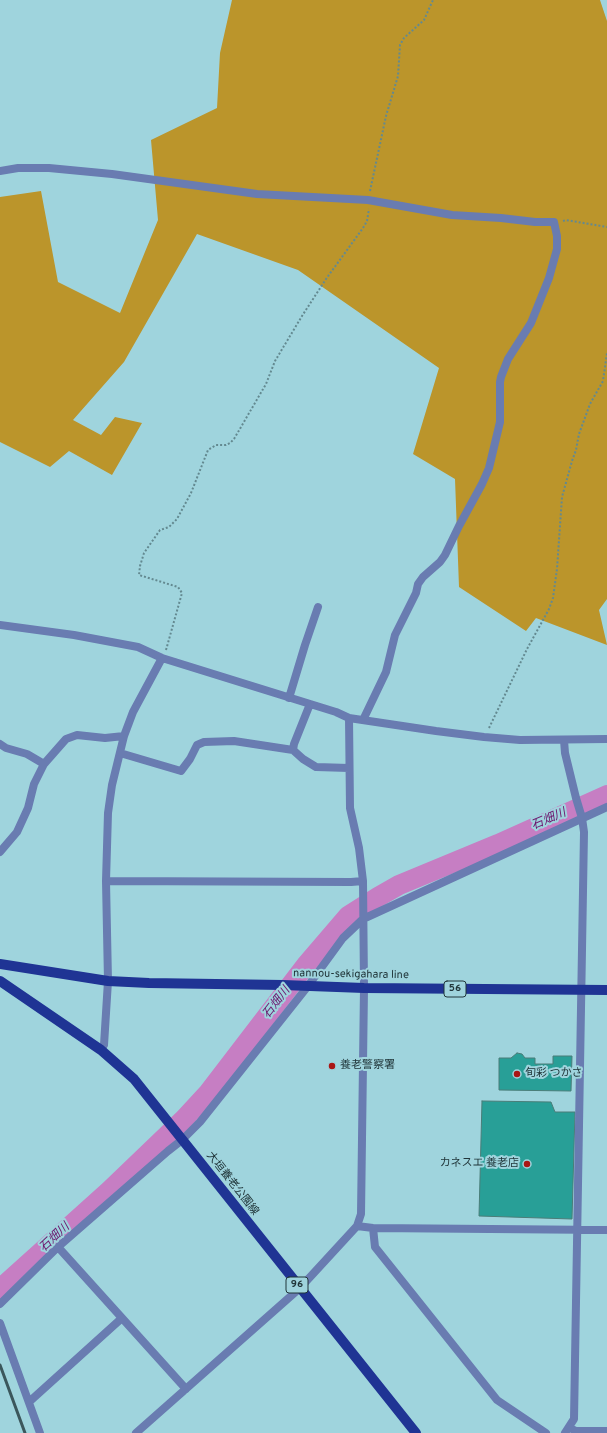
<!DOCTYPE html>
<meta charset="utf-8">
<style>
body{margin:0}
canvas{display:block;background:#9fd4dd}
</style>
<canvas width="607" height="1433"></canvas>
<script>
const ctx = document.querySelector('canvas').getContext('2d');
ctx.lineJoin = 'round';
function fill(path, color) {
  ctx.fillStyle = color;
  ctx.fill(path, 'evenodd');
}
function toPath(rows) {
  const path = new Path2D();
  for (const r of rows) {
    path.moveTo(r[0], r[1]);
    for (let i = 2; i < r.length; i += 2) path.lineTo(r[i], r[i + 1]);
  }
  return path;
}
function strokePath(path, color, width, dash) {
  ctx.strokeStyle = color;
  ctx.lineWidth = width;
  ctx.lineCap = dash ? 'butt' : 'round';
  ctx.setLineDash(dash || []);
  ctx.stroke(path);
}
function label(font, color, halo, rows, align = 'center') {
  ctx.font = font + ' Overpass,"Noto Sans JP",sans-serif';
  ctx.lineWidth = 4;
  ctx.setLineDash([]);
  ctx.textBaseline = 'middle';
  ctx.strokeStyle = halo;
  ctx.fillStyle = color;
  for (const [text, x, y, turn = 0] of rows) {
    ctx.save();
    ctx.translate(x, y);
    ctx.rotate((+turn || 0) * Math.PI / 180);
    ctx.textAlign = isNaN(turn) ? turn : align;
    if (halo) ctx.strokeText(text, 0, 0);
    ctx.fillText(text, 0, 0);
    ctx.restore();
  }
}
fill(toPath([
 [232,0,600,0,607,21,607,599,599,610,607,645,536,618,526,631,459,587,455,479,413,454,439,368,298,270,197,234,124,362,73,420,101,435,115,417,142,423,112,475,69,451,50,467,0,442,0,197,41,191,58,282,120,313,158,220,151,140,217,108,220,53]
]), '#bb952b');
strokePath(toPath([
 [0,1289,109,1191,184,1119,208,1093,306,965,348,916,378,897,399,885,498,844,607,795]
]), '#c67ec3', 20);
const building = toPath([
 [517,1053,522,1054,525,1058,535,1058,535,1064,553,1064,553,1056,572,1056,571,1091,499,1090,499,1058,511,1058,517,1053],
 [482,1101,551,1102,555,1112,575,1112,572,1219,479,1216,482,1101]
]);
fill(building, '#289f97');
strokePath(building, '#4a7d78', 1);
strokePath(toPath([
 [370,191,386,116,398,76,400,45,404,38,424,20,433,0],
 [563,221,566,220,607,227],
 [166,650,182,593,178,587,139,575,140,566,144,553,160,530,169,527,177,519,191,493,208,450,216,445,226,445,230,443,234,439,266,384,275,361,302,316,326,279,363,228,367,221,369,209],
 [489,728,527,649,549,609,553,598,557,569,562,497,572,461,576,450,579,434,590,404,603,381,607,353]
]), '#638990', 2, [2, 2]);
strokePath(toPath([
 [0,171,18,168,49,168,112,174,257,194,368,200,452,215,501,218,535,222,554,222,557,236,557,249,549,278,531,323,508,359,501,377,500,382,500,422,489,468,482,484,459,526,445,555,440,562,423,577,418,584,416,593,395,635,386,672,363,720],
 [0,625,74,635,138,647,162,658,336,712,349,718,436,731,484,737,520,740,607,739],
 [289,698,305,645,318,607],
 [564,740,565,753,576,798,582,818,584,832,574,1419,565,1433],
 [0,744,6,748,27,754,44,764],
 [293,750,294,744,310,704],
 [120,753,181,771,190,759,197,745,204,742,234,741,293,750,303,759,316,767,349,768],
 [0,852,17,832,28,808,34,784,44,764,66,739,77,735,105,738,124,736],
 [106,881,351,882,363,881],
 [101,1050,104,1045,108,981,106,881,108,813,112,785,124,736,133,712,162,658],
 [357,1226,373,1228,607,1230],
 [373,1228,375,1247,497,1400,546,1433],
 [58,1247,186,1389],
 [0,1304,58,1247,168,1151,182,1140,200,1122,308,986,343,938,363,919,607,807],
 [0,1323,40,1433],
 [29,1402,122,1318],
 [570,1428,576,1431,607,1431],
 [136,1433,300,1288,357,1226,361,1214,364,988,363,881,359,848,350,808,349,718]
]), '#697cb1', 8);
strokePath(toPath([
 [0,964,108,981,149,983,283,985,364,988,607,990],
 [0,981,101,1050,134,1079,416,1433]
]), '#1f3494', 10);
strokePath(toPath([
 [0,1365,25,1433]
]), '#3b575c', 3);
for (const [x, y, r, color] of [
 [332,1066,4,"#a91615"],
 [517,1074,4,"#a91615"],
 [527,1164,4,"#a91615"]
]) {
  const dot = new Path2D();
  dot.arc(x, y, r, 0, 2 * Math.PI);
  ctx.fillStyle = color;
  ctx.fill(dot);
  strokePath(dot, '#9fd4dd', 1.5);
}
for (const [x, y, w] of [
 [455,989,22],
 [297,1285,22]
]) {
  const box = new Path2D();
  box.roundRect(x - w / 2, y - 8, w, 16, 3);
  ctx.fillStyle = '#9fd4dd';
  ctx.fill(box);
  strokePath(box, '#21363a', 1);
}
label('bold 10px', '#21363a', null, [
 ["56",455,989],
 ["96",297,1285]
]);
label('11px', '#21363a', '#9fd4dd', [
 ["nannou-sekigahara line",351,975,1],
 ["大垣養老公園線",232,1184,52]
]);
label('11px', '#21363a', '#9fd4dd', [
 ["養老警察署",340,1066],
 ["旬彩 つかさ",525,1074],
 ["カネスエ 養老店",519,1164,"right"]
], 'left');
label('italic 12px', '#6c146c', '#9fd4dd', [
 ["石畑川",549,820,-23],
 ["石畑川",277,1003,-52],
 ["石畑川",55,1238,-43]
]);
</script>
